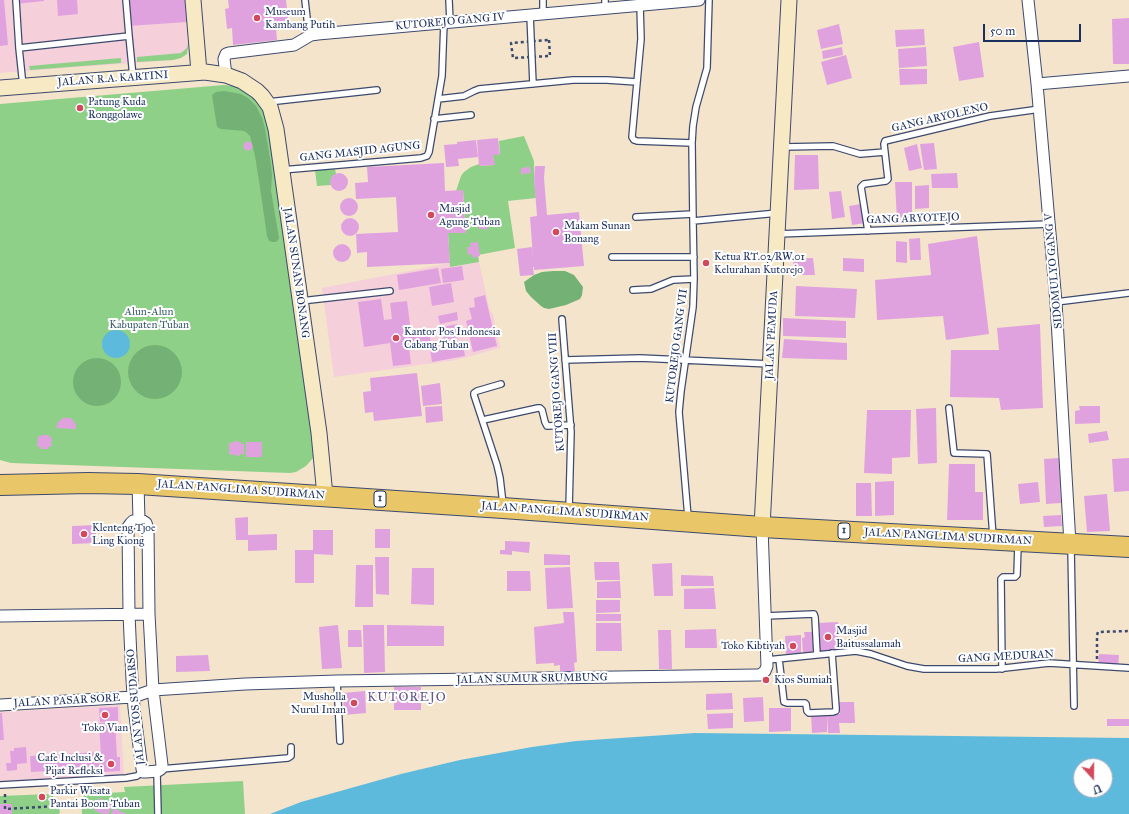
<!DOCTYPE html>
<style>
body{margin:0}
#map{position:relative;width:1129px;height:814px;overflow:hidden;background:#f5e4cc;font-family:"IM FELL Great Primer",serif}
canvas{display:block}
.north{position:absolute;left:1073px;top:758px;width:40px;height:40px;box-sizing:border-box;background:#fff;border:1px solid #a4acbf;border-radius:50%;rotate:159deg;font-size:11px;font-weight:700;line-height:16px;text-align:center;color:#1b2f5e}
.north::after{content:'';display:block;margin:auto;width:14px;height:18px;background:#d1495b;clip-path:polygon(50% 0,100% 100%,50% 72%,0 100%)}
.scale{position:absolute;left:983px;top:24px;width:98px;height:18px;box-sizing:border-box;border:2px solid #1b2f5e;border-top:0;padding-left:5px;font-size:12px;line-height:14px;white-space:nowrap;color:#1b2f5e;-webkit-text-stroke:3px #fff;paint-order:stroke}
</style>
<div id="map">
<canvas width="1129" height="814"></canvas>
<div class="north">U</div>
<div class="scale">50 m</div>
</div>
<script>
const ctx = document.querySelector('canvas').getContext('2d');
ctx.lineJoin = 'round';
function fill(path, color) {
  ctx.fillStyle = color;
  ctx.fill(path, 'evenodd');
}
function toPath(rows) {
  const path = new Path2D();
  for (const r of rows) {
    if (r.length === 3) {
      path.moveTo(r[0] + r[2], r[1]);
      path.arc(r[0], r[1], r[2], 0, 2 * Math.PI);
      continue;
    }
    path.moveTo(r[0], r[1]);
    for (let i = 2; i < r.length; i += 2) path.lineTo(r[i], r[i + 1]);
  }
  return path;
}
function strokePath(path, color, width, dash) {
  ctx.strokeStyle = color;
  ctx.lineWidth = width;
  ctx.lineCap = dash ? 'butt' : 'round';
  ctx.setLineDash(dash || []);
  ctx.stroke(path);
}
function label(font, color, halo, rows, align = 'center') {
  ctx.font = font + ' "IM FELL Great Primer",serif';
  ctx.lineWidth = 4;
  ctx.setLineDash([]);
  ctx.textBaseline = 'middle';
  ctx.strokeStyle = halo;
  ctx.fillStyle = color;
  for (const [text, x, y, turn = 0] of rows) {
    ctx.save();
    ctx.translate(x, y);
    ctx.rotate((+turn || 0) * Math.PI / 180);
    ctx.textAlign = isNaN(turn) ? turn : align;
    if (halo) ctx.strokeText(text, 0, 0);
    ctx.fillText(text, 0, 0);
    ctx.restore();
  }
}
fill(toPath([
 [0,0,185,0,188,50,187,54,183,57,173,60,0,73],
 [479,262,490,311,493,314,500,348,456,360,334,377,322,288,450,263,450,267],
 [120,705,124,777,0,784,0,712]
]), '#f5cfd9');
fill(toPath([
 [188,43,188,48,187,54,181,58,173,60,137,62,137,57,181,53,187,48],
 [121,58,121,63,30,70,29,66],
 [224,85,233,86,239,88,254,97,267,112,315,452,314,457,306,466,296,472,290,473,11,463,0,460,0,104],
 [524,136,534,161,534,178,536,198,508,201,515,248,478,255,479,262,450,267,448,233,466,232,463,191,456,191,461,176,464,172,471,167,479,164,480,166,494,165,493,155,500,154,499,141],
 [335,169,336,174,332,177,331,185,317,186,315,170],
 [243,781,245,814,82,814,81,799,86,794,125,792,124,787],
 [50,794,54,797,58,806,60,812,59,814,0,814,0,796]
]), '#8fd088');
fill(toPath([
 [224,91,241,94,248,98,256,106,262,118,265,128,271,165,272,175,271,191,279,238,278,240,276,242,273,242,269,241,267,236,259,181,255,156,250,136,247,133,244,131,221,129,217,127,212,95,216,92],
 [553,271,565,271,574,275,583,287,582,295,580,299,566,305,549,309,544,308,541,306,531,297,526,291,524,282,534,275,542,272],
 [155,372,27],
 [97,382,24]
]), '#73b274');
fill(toPath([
 [116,344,14],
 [695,733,1129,738,1129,814,270,814,301,802,401,774,460,760,532,747,576,741],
 [1081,766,1105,766,1105,790,1081,790]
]), '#5ebadc');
fill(toPath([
 [0,0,4,0,8,45,0,46],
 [15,0,44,0,44,1,15,4],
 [57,0,77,0,78,14,58,16],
 [126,0,185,0,187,22,128,26],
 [228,0,286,0,289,27,276,28,277,40,233,45,232,28,227,29,225,9,229,8],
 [1129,18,1129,64,1113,64,1112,19],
 [839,24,843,44,821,49,817,30],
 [924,29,925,45,896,47,895,30],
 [979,42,984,77,959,81,953,47],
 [842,47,843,55,823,59,822,51],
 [926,47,927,66,899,68,898,49],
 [846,55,852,78,827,85,821,62],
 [899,69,927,69,927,84,900,85],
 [498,138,500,155,493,155,495,165,479,166,477,140],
 [476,140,478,157,458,159,459,166,446,167,444,145,457,144,457,142],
 [248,146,4.5],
 [934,143,937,169,924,170,920,144],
 [917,144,922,168,909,171,904,148],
 [795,155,818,155,819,189,794,190],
 [444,163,445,191,463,190,466,233,448,233,450,263,367,267,367,252,357,253,356,234,398,232,396,197,356,199,355,183,368,182,367,167],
 [535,166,545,166,544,178,547,215,579,212,584,266,534,270,534,267,533,267,534,275,520,276,517,249,532,247,533,258,530,217,537,216,534,178],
 [530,167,531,173,521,174,521,168],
 [957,173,958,188,932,188,931,174],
 [339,182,9],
 [895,182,912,182,912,222,897,221],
 [929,185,929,208,915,209,915,186],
 [841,191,845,217,832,219,829,192],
 [349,207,9],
 [861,204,865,223,852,225,849,206],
 [480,217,488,218,487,230,478,228],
 [350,227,9],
 [977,236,989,334,946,340,943,316,877,320,875,280,931,275,928,244],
 [920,238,921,260,910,260,909,239],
 [896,241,907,242,907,263,896,262],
 [478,242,480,256,473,258,472,254,468,255,467,247,471,247,470,243],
 [342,253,9],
 [813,258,815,275,794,275,793,259],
 [843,258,864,259,864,272,843,271],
 [462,266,464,280,443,283,441,269],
 [438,268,441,283,399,290,397,275],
 [451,283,454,302,432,306,429,287],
 [796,286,857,289,855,318,795,316],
 [485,295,497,346,473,352,466,321,472,319,469,308,475,307,474,298],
 [381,299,384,320,392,319,390,303,407,301,411,332,429,330,431,345,409,348,411,364,393,366,390,343,364,347,358,302],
 [457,312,458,320,440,324,438,316],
 [783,318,846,321,846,338,783,336],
 [457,324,459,337,444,340,442,327],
 [1040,324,1043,408,1001,410,999,398,950,397,951,350,999,350,997,328],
 [784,339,847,343,847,360,782,358],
 [463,344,465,356,432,362,430,350],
 [417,373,422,416,374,421,373,412,365,413,363,392,371,391,370,378],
 [440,383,442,404,423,406,421,386],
 [442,406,443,421,426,423,425,407],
 [1079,406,1100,406,1100,423,1075,424,1075,411,1080,410],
 [936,408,937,463,918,464,916,409],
 [867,410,911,410,910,457,892,458,892,474,864,473],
 [63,418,70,418,73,420,76,425,76,429,56,428,58,422],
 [1107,431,1109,440,1089,443,1088,434],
 [42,435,49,435,49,437,52,437,51,447,48,447,48,449,41,449,41,447,37,447,38,436,42,436],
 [234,441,241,442,241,444,244,444,244,454,240,454,240,456,229,454,229,443,233,443],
 [246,442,262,442,262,457,246,457],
 [1059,458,1061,503,1046,504,1044,459],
 [1129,458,1129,491,1114,492,1112,459],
 [949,464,975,464,975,492,983,492,983,520,947,520],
 [894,481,894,515,875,516,875,482],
 [1038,482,1040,502,1020,504,1018,484],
 [856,483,871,483,872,516,856,516],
 [1107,494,1110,531,1087,532,1084,496],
 [1061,515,1062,526,1044,527,1043,516],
 [248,517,248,535,277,534,277,550,248,551,248,540,236,540,235,518],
 [96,525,96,543,72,544,72,526],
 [375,529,390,529,390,548,375,548],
 [313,530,333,530,333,555,314,554,314,583,295,583,295,550,313,550],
 [505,541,530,542,529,553,512,551,512,555,500,554,500,550,505,550],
 [544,554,570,555,570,565,544,565],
 [375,557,389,557,389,595,376,594],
 [594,562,619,562,620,580,595,580],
 [672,563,673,596,654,596,652,564],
 [356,565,373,565,373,607,355,607],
 [570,567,573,608,547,609,545,568],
 [412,568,434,568,434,605,411,604],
 [507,571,530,571,531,591,507,591],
 [681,575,713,576,714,586,681,586],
 [620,581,621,598,597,598,597,582],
 [714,588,716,609,684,609,684,589],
 [596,600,620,600,620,612,596,613],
 [563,612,574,612,577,662,574,663,575,672,560,674,560,665,554,666,554,663,536,664,534,627,564,623],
 [596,614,621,614,621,621,596,621],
 [838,622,839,651,817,652,817,623],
 [596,623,621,623,622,651,596,651],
 [338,625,342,668,322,669,319,627],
 [363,625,384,625,385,672,364,673],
 [387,625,444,626,444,646,387,646],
 [716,629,717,648,685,648,685,630],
 [348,630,361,630,362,647,348,647],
 [658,630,671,630,672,669,659,669],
 [804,632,815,632,816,654,803,655,802,638,805,637],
 [801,635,801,655,786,656,785,636],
 [1099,654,1119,655,1118,667,1098,666],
 [208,655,210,671,176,672,176,656],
 [394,687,421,687,421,710,394,710],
 [365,691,366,713,344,715,343,693],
 [732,693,733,709,706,710,706,694],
 [763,697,764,721,744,722,743,698],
 [839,702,854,702,855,723,839,723,840,733,828,733,827,714,840,714],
 [118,707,118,721,100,722,99,708],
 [769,708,791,708,791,731,769,732],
 [0,713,2,713,4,740,0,740],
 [733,713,733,728,708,729,707,714],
 [827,714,827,732,812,733,811,715],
 [1107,719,1129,719,1129,726,1107,726],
 [115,722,117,757,120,757,120,771,102,772,99,723],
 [26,747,27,763,17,764,17,770,7,771,6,763,11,763,10,751,14,751,14,748],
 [100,752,101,768,31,772,30,756],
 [99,798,113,805,108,814,103,814,94,810],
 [0,804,12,804,12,814,0,814],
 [114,808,126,814,111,814]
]), '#e0a2df');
const lane = toPath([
 [16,0,19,48,23,86],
 [126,0,129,36],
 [305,0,309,36],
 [449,0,450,22],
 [543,0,543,14],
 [605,0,605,8],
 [709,0,707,68,696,107,693,126,692,143,693,221,778,213],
 [640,5,641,39,632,137,634,140,637,141,692,143],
 [530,15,533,84],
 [19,48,129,36,133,77],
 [438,99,464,96,474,91,479,89,573,80,607,80,637,82],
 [268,102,377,90],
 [434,119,471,115],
 [783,147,833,146,860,154,885,152],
 [282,170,421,158,427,156,429,152,442,76,444,22],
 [636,217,693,214],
 [868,231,861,187,864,184,886,181,888,179,884,144,885,141,990,116,1040,109],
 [777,234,1050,224],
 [612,257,694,257],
 [633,290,651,289,673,280,694,279],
 [301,301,390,291],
 [1056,302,1129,293],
 [562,319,571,432,569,509],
 [565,360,640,358,770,364],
 [501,384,477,391,474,393,474,395,497,465,500,478,503,504],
 [949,408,954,453,987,454,993,537],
 [483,420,538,408,540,408,542,410,545,422,547,426,571,425],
 [688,517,679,412,681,391,693,307,694,279,693,221],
 [1071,548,1074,706],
 [765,616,814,614,815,617,817,655],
 [779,659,784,702,787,703,805,703,806,704,807,711,809,713,833,712,836,711,836,708,832,653],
 [767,660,856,651,871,654,907,666,924,669,996,669,1049,663,1129,668],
 [1002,669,1001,579,1003,577,1015,577,1017,575,1018,545],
 [337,681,340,741],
 [161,769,288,758,291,756,291,747],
 [157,772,158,814],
 [0,785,126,778,137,776,143,771]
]);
const street = toPath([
 [1028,0,1037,84,1056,302,1070,544],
 [226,75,224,59,226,54,229,53,294,45,311,35,318,34,699,0],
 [1037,84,1129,76],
 [138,484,139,520],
 [139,520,143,521,146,523,148,529,149,614,151,651,153,690,162,765,161,769,158,771,146,772,143,772,142,769,134,708,132,680,129,614,128,527,131,523,133,521,139,520],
 [0,616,149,614],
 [0,705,133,697,153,690,245,684,337,681,757,675,760,675,765,671,767,666,762,527]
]);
const secondary = toPath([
 [193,0,199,72],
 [0,88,205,72,226,75,242,81,257,91,262,96,270,107,276,129,319,433,325,496],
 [762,527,789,0]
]);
const highway = toPath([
 [0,485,88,483,138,484,503,508,762,527,1129,547]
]);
strokePath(lane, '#3c4a6e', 8);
strokePath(street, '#3c4a6e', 13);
strokePath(secondary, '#3c4a6e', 17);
strokePath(highway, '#3c4a6e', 22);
strokePath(toPath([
 [549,40,550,56,513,58,511,43,549,40],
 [1097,659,1097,635,1098,632,1129,631],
 [5,794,5,809,58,806]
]), '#3c4a6e', 2.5, [3, 3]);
strokePath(lane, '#fff', 5.5);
strokePath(street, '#fff', 11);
strokePath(secondary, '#f6e9c3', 15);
strokePath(highway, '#e9c769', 20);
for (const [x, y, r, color] of [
 [257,18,4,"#d1495b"],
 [80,108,4,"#d1495b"],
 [431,215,4,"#d1495b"],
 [556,232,4,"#d1495b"],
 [706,263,4,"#d1495b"],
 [396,338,4,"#d1495b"],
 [84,534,4,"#d1495b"],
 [828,637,4,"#d1495b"],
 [793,646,4,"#d1495b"],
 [766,680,4,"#d1495b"],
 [354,703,4,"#d1495b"],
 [105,715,4,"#d1495b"],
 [111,764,4,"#d1495b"],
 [42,797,4,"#d1495b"]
]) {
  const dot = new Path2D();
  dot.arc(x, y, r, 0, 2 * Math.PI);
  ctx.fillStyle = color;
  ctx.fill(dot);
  strokePath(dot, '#fff', 1.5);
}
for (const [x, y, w] of [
 [380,499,12],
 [844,531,12]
]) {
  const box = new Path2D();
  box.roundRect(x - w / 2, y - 8, w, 16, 3);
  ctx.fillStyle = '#fff';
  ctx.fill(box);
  strokePath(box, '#1b2f5e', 1);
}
label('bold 10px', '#1b2f5e', null, [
 ["1",380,499],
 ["1",844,531]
]);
label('11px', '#1b2f5e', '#fff', [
 ["Museum",265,12],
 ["Kambang Putih",265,25],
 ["Patung Kuda",88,102],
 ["Ronggolawe",88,115],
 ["Masjid",439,209],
 ["Agung Tuban",439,222],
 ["Makam Sunan",564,226],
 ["Bonang",564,239],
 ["Ketua RT.02/RW.01",714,257],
 ["Kelurahan Kutorejo",714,270],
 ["Kantor Pos Indonesia",404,332],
 ["Cabang Tuban",404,345],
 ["Klenteng Tjoe",92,528],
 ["Ling Kiong",92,541],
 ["Masjid",836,631],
 ["Baitussalamah",836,644],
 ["Toko Kibtiyah",785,646,"right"],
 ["Kios Sumiah",774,680],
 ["Musholla",346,697,"right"],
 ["Nurul Iman",346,710,"right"],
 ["Toko Vian",105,728,"center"],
 ["Cafe Inclusi &",103,758,"right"],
 ["Pijat Refleksi",103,771,"right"],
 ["Parkir Wisata",50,791],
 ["Pantai Boom Tuban",50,804]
], 'left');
label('11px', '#1b2f5e', '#fff', [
 ["KUTOREJO GANG IV",450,22,-5],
 ["JALAN R.A. KARTINI",113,79,-4],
 ["GANG ARYOLENO",940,118,-13],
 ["GANG MASJID AGUNG",360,152,-6],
 ["GANG ARYOTEJO",913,219,-2],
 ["SIDOMULYO GANG V",1054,271,-95],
 ["JALAN SUNAN BONANG",296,273,82],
 ["JALAN PEMUDA",772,335,-87],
 ["KUTOREJO GANG VII",677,346,-83],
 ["KUTOREJO GANG VIII",557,392,-94],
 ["JALAN PANGLIMA SUDIRMAN",241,490,4],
 ["JALAN PANGLIMA SUDIRMAN",565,512,4],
 ["JALAN PANGLIMA SUDIRMAN",948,537,3],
 ["GANG MEDURAN",1006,657,-3],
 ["JALAN SUMUR SRUMBUNG",532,679,-1],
 ["JALAN PASAR SORE",67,701,-3],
 ["JALAN YOS SUDARSO",136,707,-95]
]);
label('11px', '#3e5f6b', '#fff', [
 ["Alun-Alun",149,312],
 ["Kabupaten Tuban",149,325]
]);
ctx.letterSpacing = '1px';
label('13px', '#60578b', '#fff', [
 ["KUTOREJO",407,698]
]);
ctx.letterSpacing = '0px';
</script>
